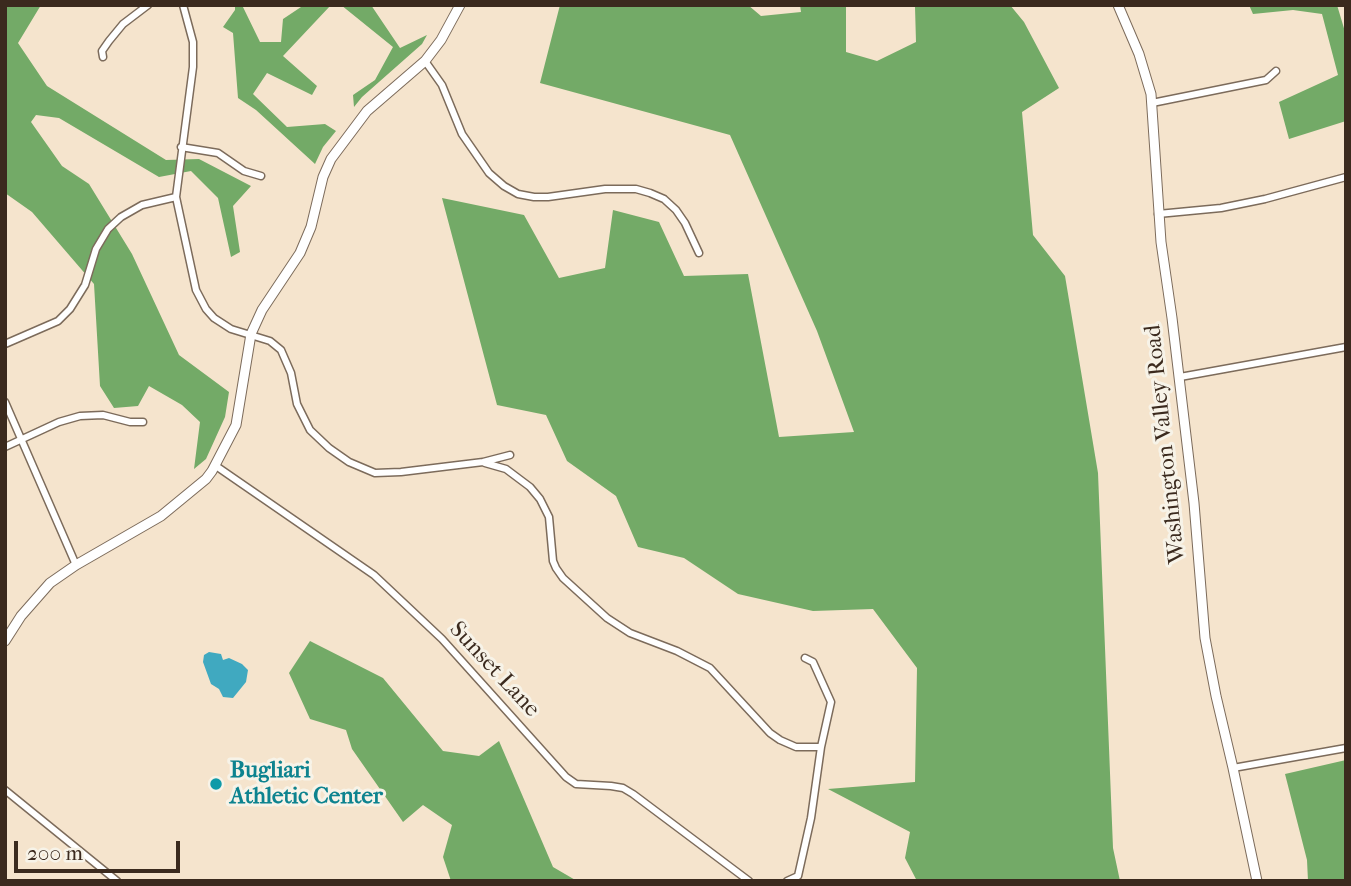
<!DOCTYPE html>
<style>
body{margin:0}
#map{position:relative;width:1351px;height:886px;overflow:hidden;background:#f5e4cd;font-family:"IM FELL French Canon",serif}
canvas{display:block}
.frame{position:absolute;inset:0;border:7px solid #3b2a1e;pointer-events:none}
.scale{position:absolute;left:14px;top:841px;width:166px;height:32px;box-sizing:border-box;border:4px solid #3b2a1e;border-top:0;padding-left:9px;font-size:21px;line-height:24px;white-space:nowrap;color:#3b2a1e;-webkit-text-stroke:5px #f7f3e8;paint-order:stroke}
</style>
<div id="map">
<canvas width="1351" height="886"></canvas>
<div class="frame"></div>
<div class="scale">200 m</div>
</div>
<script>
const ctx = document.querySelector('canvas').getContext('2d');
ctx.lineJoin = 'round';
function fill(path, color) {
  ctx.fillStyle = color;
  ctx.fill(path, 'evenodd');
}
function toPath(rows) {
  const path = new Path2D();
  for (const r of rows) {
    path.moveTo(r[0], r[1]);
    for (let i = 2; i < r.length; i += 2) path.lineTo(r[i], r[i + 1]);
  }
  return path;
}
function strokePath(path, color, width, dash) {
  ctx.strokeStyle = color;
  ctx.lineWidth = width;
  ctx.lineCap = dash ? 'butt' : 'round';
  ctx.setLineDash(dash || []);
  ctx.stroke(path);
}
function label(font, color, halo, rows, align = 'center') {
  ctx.font = font + ' "IM FELL French Canon",serif';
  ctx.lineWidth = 6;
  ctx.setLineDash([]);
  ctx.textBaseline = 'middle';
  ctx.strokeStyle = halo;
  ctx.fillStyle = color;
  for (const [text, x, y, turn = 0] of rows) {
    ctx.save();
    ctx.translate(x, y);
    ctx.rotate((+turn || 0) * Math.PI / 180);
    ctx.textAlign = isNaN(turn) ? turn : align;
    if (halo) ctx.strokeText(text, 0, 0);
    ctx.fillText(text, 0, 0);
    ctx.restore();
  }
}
fill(toPath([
 [5,5,41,5,18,43,47,86,166,160,199,159,251,186,233,206,240,252,231,257,218,198,191,171,159,177,59,118,36,115,31,122,62,166,89,184,132,254,179,355,229,392,225,417,206,459,194,469,200,422,182,405,149,386,138,406,114,408,100,386,94,284,32,212,5,193],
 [235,5,242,5,260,42,281,42,283,19,304,5,331,5,283,56,317,86,312,95,267,73,253,94,287,127,325,124,336,131,323,147,315,164,256,110,238,98,233,33,223,27,235,10],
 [341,5,371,5,400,48,427,35,422,44,362,97,354,107,353,95,375,80,393,47],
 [560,5,748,5,761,16,801,12,800,5,846,5,846,52,877,61,916,42,915,7,1010,5,1024,22,1059,88,1022,112,1033,235,1065,276,1098,473,1113,848,1120,881,917,881,905,858,910,832,828,789,915,782,917,668,873,609,813,611,738,594,684,558,638,547,616,496,567,461,546,415,497,405,442,198,524,215,559,278,605,268,613,210,659,222,684,276,748,274,779,437,854,432,817,331,730,135,540,83],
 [1249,5,1337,5,1346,35,1346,121,1289,139,1279,102,1338,75,1322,14,1293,10,1253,14],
 [310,641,383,678,443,751,479,756,499,741,553,867,577,881,451,881,443,857,452,825,423,805,403,822,352,749,346,730,310,719,289,673],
 [1346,760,1346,881,1308,881,1307,860,1285,774]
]), '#73aa67');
fill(toPath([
 [209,652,221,654,223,660,229,658,242,664,248,670,246,682,233,698,223,697,219,689,211,684,203,662,204,655]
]), '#40a9c0');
const street = toPath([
 [183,5,193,42,193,67,176,197,196,290,206,309,214,318,231,329,270,341,281,350,291,373,297,404,310,430,329,448,349,462,375,473,401,472,483,462,510,455],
 [103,57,102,51,109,41,123,24,148,5],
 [425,61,442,85,462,134,489,173,504,186,518,194,534,197,548,197,605,189,636,189,650,193,664,199,676,210,685,223,699,253],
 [1152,103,1266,80,1276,71],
 [181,147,218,153,244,171,261,176],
 [1158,214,1221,208,1265,199,1346,177],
 [5,344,58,321,70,309,85,285,96,249,108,229,121,217,142,205,176,197],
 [1180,377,1346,347],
 [5,402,76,565],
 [5,447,59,422,80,416,103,415,130,422,143,422],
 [485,463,506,469,530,487,540,499,549,517,553,561,556,568,563,578,607,618,630,633,677,651,710,668,770,733,780,740,796,747,821,747],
 [216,466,374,575,442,639,566,777,576,784,611,786,623,788,633,794,749,881],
 [1233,768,1346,748],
 [5,790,117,881],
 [787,881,798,876,811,818,821,747,831,702,813,662,805,658]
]);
const secondary = toPath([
 [1118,5,1139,54,1151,94,1161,242,1172,318,1194,503,1205,638,1216,696,1233,768,1257,881],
 [5,641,21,616,50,583,76,565,161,516,206,479,212,471,236,425,251,334,262,310,300,253,311,227,323,177,331,159,367,111,425,61,441,40,460,5]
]);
strokePath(street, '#7c6b5b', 9);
strokePath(secondary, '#7c6b5b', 11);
strokePath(street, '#fff', 6);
strokePath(secondary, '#fff', 9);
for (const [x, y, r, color] of [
 [216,784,7,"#0f9aa8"]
]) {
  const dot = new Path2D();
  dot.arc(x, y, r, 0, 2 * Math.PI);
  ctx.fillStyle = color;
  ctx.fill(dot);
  strokePath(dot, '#f7f3e8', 2.5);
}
label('23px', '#3b2a1e', '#f7f3e8', [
 ["Washington Valley Road",1166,444,-96],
 ["Sunset Lane",494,670,47]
]);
label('bold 23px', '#0d838f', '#f7f3e8', [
 ["Bugliari",230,771],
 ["Athletic Center",230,797]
], 'left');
</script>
